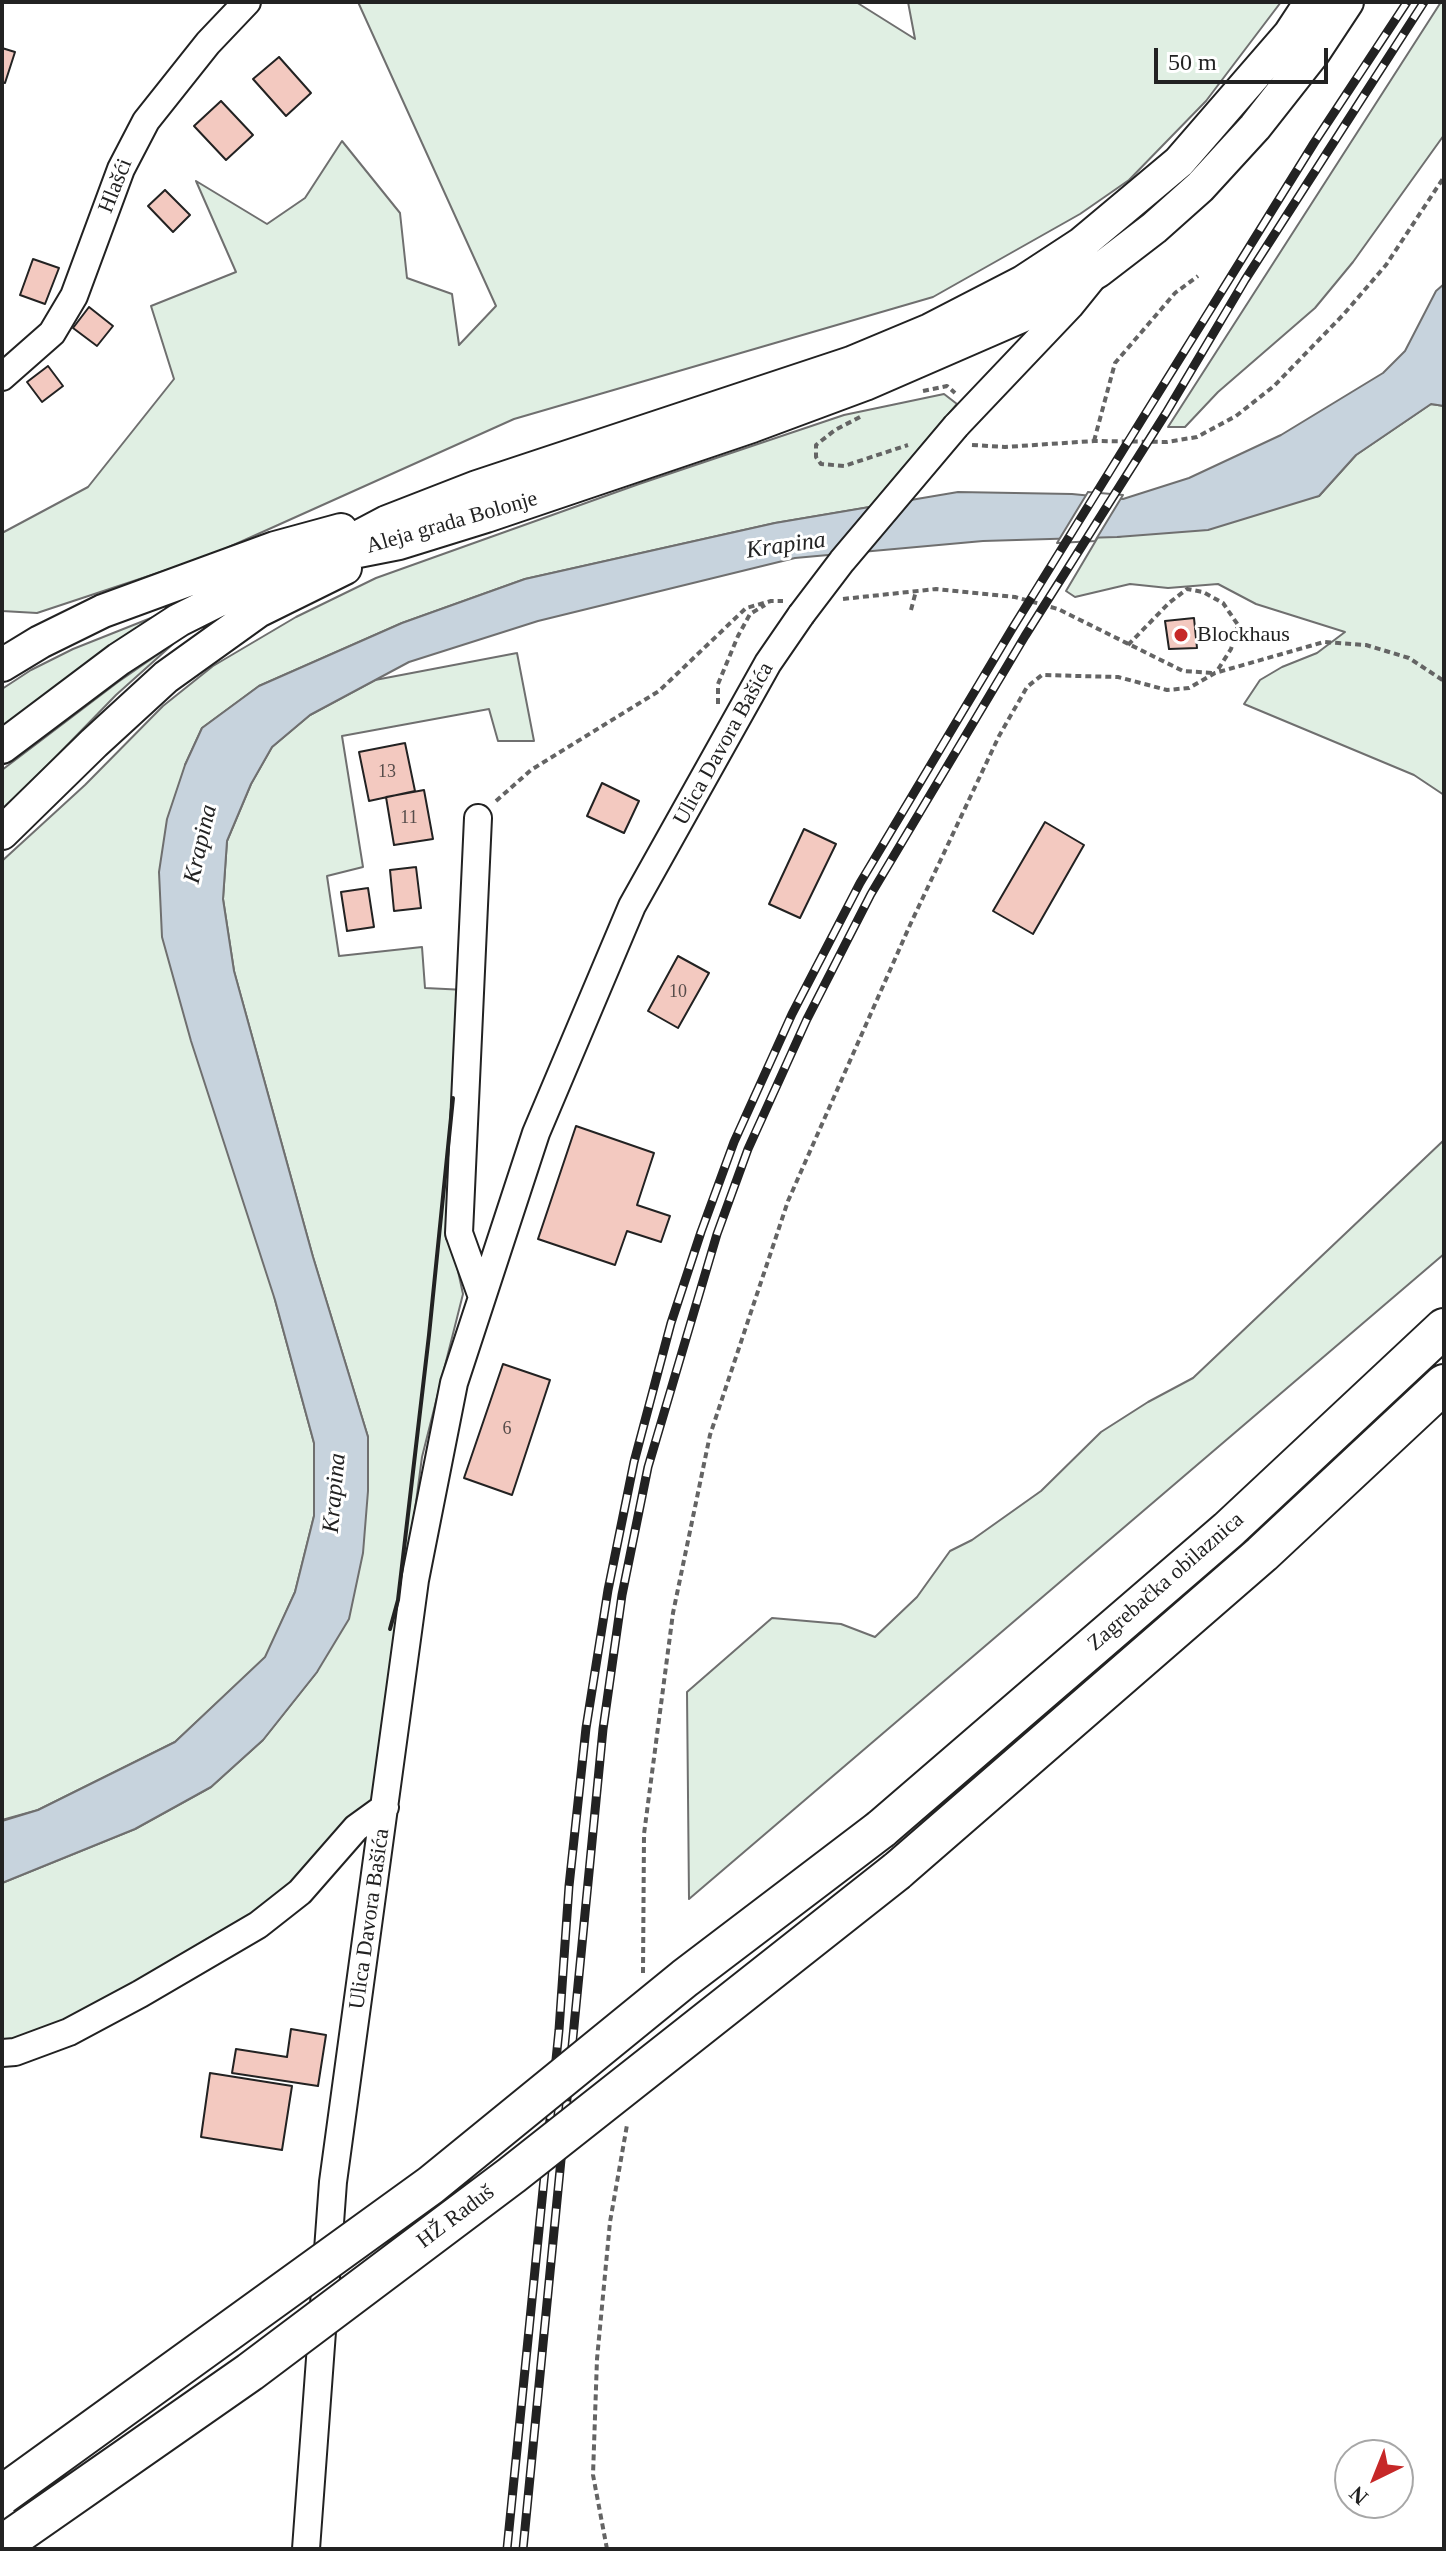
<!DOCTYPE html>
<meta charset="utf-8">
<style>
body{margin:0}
#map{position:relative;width:1446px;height:2551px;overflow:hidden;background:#fff;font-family:"Times New Roman",serif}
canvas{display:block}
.frame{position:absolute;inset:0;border:4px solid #222;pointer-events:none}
.north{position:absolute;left:1334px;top:2439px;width:80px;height:80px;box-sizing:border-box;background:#fff;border:2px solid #a7a7a7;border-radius:50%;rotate:223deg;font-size:22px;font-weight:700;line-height:32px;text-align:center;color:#222}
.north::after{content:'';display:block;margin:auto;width:28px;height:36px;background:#c62828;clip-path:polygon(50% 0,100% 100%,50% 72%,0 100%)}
.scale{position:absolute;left:1154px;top:48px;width:174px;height:36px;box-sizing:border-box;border:4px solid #222;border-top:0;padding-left:10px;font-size:24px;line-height:28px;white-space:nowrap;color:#222;-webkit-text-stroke:6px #fff;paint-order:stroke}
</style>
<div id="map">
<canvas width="1446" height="2551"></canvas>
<div class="frame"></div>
<div class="north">N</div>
<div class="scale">50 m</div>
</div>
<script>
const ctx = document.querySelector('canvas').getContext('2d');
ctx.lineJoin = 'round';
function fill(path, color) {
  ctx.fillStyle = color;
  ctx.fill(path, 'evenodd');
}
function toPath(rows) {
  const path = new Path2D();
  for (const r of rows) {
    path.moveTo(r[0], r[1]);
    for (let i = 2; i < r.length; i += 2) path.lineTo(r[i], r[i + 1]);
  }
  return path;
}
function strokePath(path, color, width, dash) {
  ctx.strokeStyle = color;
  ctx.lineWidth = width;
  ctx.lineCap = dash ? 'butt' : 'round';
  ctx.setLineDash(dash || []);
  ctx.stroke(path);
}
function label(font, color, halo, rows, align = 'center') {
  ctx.font = font + ' "Times New Roman",serif';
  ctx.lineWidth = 6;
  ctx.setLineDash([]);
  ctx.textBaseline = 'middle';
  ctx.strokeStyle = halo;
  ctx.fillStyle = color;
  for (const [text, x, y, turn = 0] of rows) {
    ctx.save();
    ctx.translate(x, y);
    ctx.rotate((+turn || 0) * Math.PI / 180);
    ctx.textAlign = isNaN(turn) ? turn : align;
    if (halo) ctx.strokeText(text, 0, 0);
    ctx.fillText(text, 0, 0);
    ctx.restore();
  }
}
const green = toPath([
 [358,2,856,2,915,39,908,2,1281,2,1206,101,1129,180,1080,214,933,297,514,419,209,556,37,613,2,611,2,533,88,487,174,379,151,306,236,272,196,181,267,224,305,198,342,141,400,213,407,278,452,294,459,345,496,306,358,2],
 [1441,2,1444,2,1444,135,1353,262,1315,308,1218,392,1185,427,1168,427,1441,2],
 [944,394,957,404,870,507,775,523,525,579,402,623,259,686,202,728,185,765,275,1300,314,1443,314,1516,295,1592,266,1657,175,1742,38,1810,2,1820,2,861,85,785,163,706,213,666,296,617,376,578,639,484,844,415,944,394],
 [1431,404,1444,406,1444,795,1414,775,1244,704,1260,680,1282,667,1317,653,1345,632,1256,604,1218,584,1168,588,1130,584,1075,597,1066,591,1098,537,1117,537,1319,496,1356,455,1431,404],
 [156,616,59,686,2,729,2,689,31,670,73,649,156,616],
 [173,644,116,695,2,812,2,770,118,682,173,644],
 [517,653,534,741,498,741,489,709,342,736,363,867,327,876,339,956,422,947,425,988,466,990,446,1239,453,1248,463,1294,422,1457,377,1799,295,1889,65,2023,2,2044,2,1883,135,1829,211,1787,263,1740,317,1672,368,1437,313,1257,234,971,223,899,227,841,251,784,272,747,310,715,375,680,517,653],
 [1444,1140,1444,1254,689,1899,687,1692,772,1618,841,1624,875,1637,917,1597,950,1551,972,1540,1041,1491,1101,1432,1148,1402,1193,1378,1444,1140]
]);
fill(green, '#e0efe3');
strokePath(green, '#6f6f6f', 2);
const water = toPath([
 [1444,284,1444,406,1431,404,1356,455,1319,496,1208,530,1117,537,983,541,795,558,538,621,409,662,310,715,272,747,251,784,227,841,223,899,234,971,313,1257,368,1437,368,1491,363,1553,349,1619,317,1672,263,1740,211,1787,135,1829,2,1883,2,1821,38,1810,175,1742,265,1657,295,1592,314,1516,314,1443,275,1300,191,1041,162,937,159,872,167,819,185,765,202,728,259,686,402,623,525,579,775,523,958,492,1072,494,1123,499,1189,478,1281,435,1383,373,1405,351,1436,291,1444,284]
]);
fill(water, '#c7d3dd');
strokePath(water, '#6f6f6f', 2);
const pier = toPath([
 [1088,492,1123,495,1095,541,1057,543,1088,492]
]);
fill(pier, '#fff');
strokePath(pier, '#6f6f6f', 2);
const building = toPath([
 [2,48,15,52,5,83,2,82,2,48],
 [279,57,311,93,286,116,253,79,279,57],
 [221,101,253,135,226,160,194,126,221,101],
 [165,190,190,215,173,232,148,206,165,190],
 [33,259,59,268,45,304,20,295,33,259],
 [89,307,113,326,97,346,73,328,89,307],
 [48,366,63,386,42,402,27,382,48,366],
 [1194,618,1197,648,1169,649,1165,621,1194,618],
 [405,743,415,791,369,801,359,752,405,743],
 [602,783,639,801,624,833,587,816,602,783],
 [424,790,433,839,394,845,386,797,424,790],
 [1045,822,1084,845,1033,934,993,911,1045,822],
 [804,829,836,844,800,918,769,904,804,829],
 [416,867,421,908,394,911,390,870,416,867],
 [368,888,374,927,347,931,341,892,368,888],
 [678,956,709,973,678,1028,648,1011,678,956],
 [576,1126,654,1153,637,1205,670,1216,661,1242,627,1231,615,1265,538,1239,576,1126],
 [503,1364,550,1380,512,1495,464,1478,503,1364],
 [291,2029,326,2035,318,2086,232,2073,236,2049,287,2057,291,2029],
 [210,2073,292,2086,282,2150,201,2137,210,2073]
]);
fill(building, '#f3c9c0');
strokePath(building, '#222', 2);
const minor = toPath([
 [2,377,52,333,74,296,121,169,146,121,208,43,247,2],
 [956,426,1070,306,1091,280],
 [478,818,459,1233,482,1297],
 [2,2053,15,2052,69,2032,140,1994,258,1925,300,1892,356,1828,385,1807],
 [306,2549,333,2182,415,1580,454,1383,536,1133,632,906,768,663,801,615]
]);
const major = toPath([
 [348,553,399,543,486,516,752,426,865,384,1026,314,1098,271,1154,228,1200,187,1255,127,1314,52,1347,2],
 [2,665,40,642,103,611,275,548,341,530],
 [2,747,119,659,179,620,259,580,317,559,387,522,477,487,851,363,930,330,1023,282,1081,244,1179,162,1290,34,1311,2],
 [2,833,94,743,166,677,258,611,345,568]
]);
const highway = toPath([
 [881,1829,1228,1530,1444,1328],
 [897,1871,1262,1554,1444,1384]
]);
strokePath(minor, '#222', 30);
strokePath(major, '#222', 36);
strokePath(highway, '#222', 42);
strokePath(toPath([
 [923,391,947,386,955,393],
 [860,417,835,430,816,445,816,457,821,464,844,466,908,445],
 [1094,441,1115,363,1175,293,1198,276],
 [972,445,1005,447,1094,441,1167,442,1197,437,1236,416,1274,386,1343,315,1386,265,1444,177],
 [843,599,936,589,1015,597,1058,609,1183,671,1213,673],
 [911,610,916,591],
 [1128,645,1169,603,1187,589,1203,592,1223,603,1238,625,1231,649,1217,671],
 [718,704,718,684,738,636,750,614,765,605],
 [496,801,531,770,659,691,746,608,771,601,783,601],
 [643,1973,644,1834,673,1613,710,1435,788,1201,910,925,999,736,1027,687,1042,675,1118,677,1167,690,1189,688,1215,673,1324,642,1366,645,1409,658,1444,681],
 [607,2549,593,2475,597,2359,610,2222,627,2125]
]), '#646464', 4, [6, 4]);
strokePath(minor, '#fff', 26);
strokePath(major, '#fff', 32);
strokePath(highway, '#fff', 38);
const rail = toPath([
 [507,2549,559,2030,569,1886,586,1728,608,1590,634,1462,671,1323,701,1232,734,1142,792,1014,860,883,1012,629,1149,408,1314,143,1407,2],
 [523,2549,603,1729,622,1595,648,1467,717,1234,748,1149,807,1019,871,894,1025,636,1166,413,1245,280,1424,2]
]);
strokePath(rail, '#222', 9);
strokePath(rail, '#fff', 6, [18]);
const minorBridge = toPath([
 [801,615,842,561,956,426]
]);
const highwayBridge = toPath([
 [2,2495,431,2185,685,1978,881,1829],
 [2,2545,250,2372,512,2175,897,1871]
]);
strokePath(minorBridge, '#222', 30, []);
strokePath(highwayBridge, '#222', 42, []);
strokePath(minorBridge, '#fff', 26);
strokePath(highwayBridge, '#fff', 38);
strokePath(toPath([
 [390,1629,398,1600,429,1335,453,1098]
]), '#222', 4);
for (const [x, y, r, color] of [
 [1181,635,8,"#c62828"]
]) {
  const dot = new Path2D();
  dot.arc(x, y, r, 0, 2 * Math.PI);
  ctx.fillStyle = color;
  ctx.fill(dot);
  strokePath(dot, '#fff', 3);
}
label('18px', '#564c4a', null, [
 ["13",387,772],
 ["11",409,818],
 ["10",678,992],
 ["6",507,1429]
]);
label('22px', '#222', '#fff', [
 ["Hlašći",116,186,-68],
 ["Aleja grada Bolonje",452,523,-16],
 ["Ulica Davora Bašića",724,744,-61],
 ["Zagrebačka obilaznica",1166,1582,-41],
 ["Ulica Davora Bašića",370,1919,-82],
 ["HŽ Raduš",456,2217,-37]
]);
label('22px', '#222', '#fff', [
 ["Blockhaus",1197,635]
], 'left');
label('italic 24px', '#222', '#fff', [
 ["Krapina",786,546,-8],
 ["Krapina",201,844,-77],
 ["Krapina",335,1493,-85]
]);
</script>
